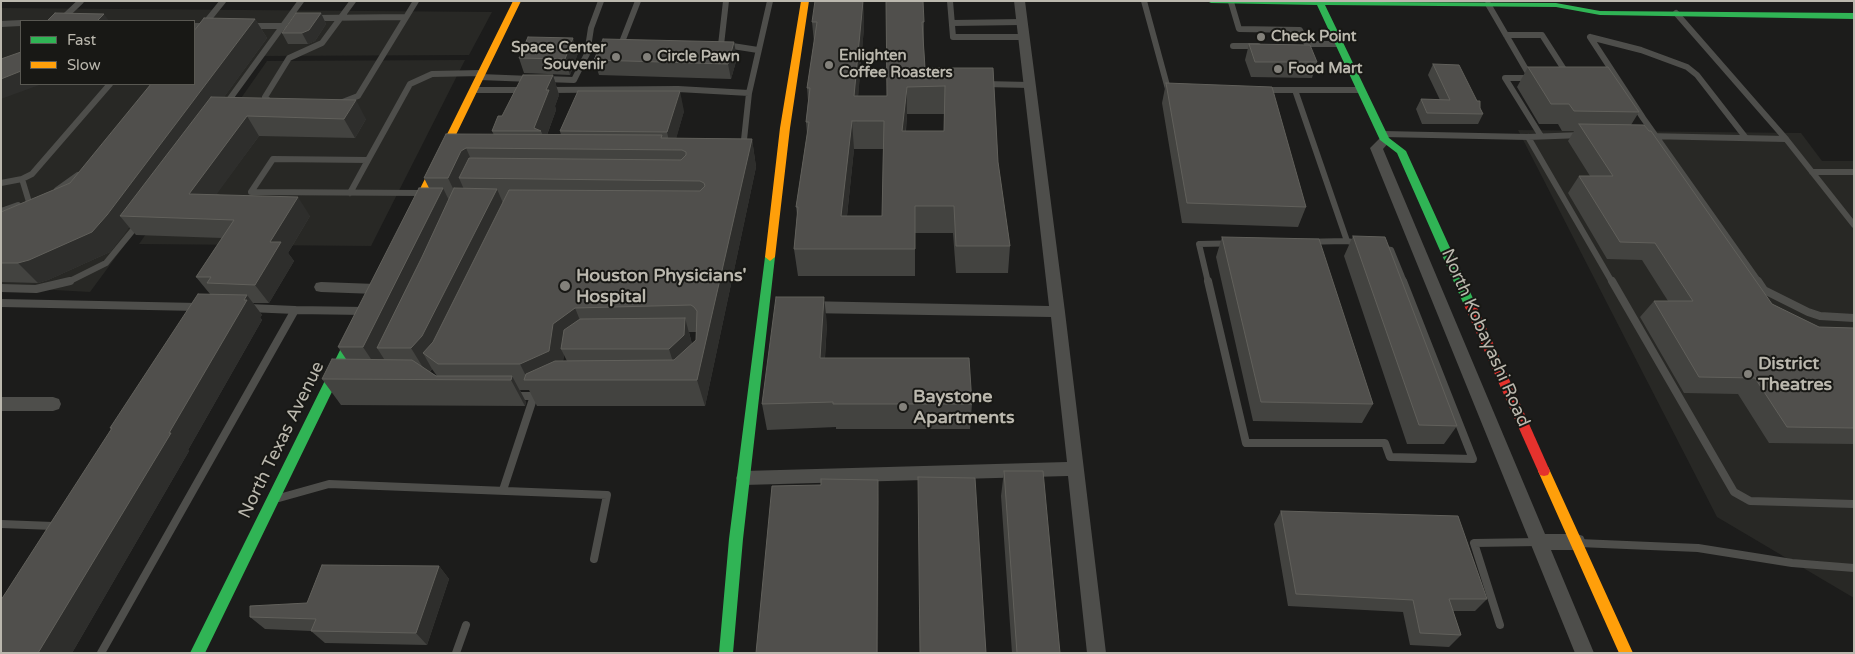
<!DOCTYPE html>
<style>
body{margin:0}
#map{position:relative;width:1855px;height:654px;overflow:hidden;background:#1c1c1b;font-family:"Varela Round",sans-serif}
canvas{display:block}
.frame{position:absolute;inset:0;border:2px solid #bbb8ae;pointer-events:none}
.legend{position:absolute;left:20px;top:20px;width:175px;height:65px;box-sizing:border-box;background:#181815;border:1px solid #595852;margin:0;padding:6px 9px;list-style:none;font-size:15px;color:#bbb8ae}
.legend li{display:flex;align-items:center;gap:10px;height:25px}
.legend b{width:25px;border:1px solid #595852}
</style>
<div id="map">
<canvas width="1855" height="654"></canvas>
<div class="frame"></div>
<ul class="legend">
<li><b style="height:6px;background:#30b455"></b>Fast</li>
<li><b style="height:6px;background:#ff9f0a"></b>Slow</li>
</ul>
</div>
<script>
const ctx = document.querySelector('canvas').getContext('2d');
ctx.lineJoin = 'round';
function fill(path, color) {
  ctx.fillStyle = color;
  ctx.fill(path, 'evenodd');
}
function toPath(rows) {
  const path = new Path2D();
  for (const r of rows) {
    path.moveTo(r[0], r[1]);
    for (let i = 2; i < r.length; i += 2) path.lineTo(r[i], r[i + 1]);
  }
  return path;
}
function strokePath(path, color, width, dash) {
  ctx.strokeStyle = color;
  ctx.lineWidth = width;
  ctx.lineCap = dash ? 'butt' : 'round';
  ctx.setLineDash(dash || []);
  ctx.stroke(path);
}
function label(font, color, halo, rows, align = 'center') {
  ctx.font = font + ' "Varela Round",sans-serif';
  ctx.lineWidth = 4;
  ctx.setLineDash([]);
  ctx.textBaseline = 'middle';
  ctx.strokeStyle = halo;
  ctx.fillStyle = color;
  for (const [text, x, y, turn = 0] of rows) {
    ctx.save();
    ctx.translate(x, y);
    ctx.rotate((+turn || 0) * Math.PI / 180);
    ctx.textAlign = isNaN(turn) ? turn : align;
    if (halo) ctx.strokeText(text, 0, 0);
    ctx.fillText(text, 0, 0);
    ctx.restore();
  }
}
fill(toPath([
 [1,8,492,12,469,55,264,56,90,292,1,287],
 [21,21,194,21,194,84,21,84],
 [465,60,371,246,139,244,267,61],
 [1518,130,1801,133,1822,161,1854,161,1854,598,1717,517]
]), '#282825');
strokePath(toPath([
 [950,1,953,37,1023,37],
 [1144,1,1168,89,1173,89],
 [1231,2,1239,29,1300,30,1307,44,1339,44],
 [1488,4,1531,78],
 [1676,13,1786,139,1854,225],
 [313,18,406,17],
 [60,21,81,1],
 [952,23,1022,22],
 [1,24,21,23],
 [194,26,207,26],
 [251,26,284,26],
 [1506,35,1542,35,1567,74],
 [194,37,223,1],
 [1590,37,1643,118,1759,282],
 [1590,37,1641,50,1687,67,1697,75,1746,138],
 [629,42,622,42,638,1],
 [721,45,726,1],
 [726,45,758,50],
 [1233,46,1258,46],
 [480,77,531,79],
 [1531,78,1505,78,1541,136],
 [545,79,574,80,587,54,591,28,601,1],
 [984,84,1030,85],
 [474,90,525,90],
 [549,90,678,89,749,93],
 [1264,90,1361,90],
 [1295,90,1347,241],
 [271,103,265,97,289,58,322,43,353,1],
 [340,103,358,96,416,1],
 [226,104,301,1],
 [1383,134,1528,137,1582,135],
 [1646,136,1786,139],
 [1528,137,1612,282],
 [743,149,749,93,770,1],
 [1812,172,1854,172],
 [22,179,29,202],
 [1,183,22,179,32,174,110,84],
 [57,190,78,175],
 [350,193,368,160],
 [423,193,251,192,273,159,368,160,410,84,432,74,482,73],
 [1,211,18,205],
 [68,282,106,263,138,224],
 [1208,282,1199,244,1347,241,1391,250,1404,282]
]), '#4e4e4b', 6);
strokePath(toPath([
 [1208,281,1246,443,1385,443,1390,457,1473,459,1403,281],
 [1612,281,1734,492,1750,501,1854,504],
 [1758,281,1764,290,1808,312,1820,316,1854,318],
 [1,288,36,289,70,281],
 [1,303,198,307],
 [249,308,295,310],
 [503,490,534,396,513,396],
 [279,498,329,484,607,495,594,559],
 [1,524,53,526,50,530],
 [1579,543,1698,548,1792,563,1854,568],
 [1500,625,1474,543,1539,542],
 [101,653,295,310,365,311],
 [456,653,466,625]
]), '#4e4e4b', 8);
fill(toPath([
 [1014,1,1025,1,1065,312,1106,653,1087,653,1068,476,744,485,738,483,736,478,738,473,744,471,1067,462,1051,317,805,313,800,311,798,307,800,303,805,301,1049,306,1014,1],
 [1385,136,1391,140,1383,149,1545,534,1577,534,1583,536,1586,542,1583,548,1577,550,1551,550,1594,653,1575,653,1370,148,1381,137,1385,136],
 [321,282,376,284,381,285,383,289,381,293,376,294,321,292,316,291,314,287,316,283,321,282],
 [1,397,53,397,59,399,61,404,59,409,53,411,1,411,1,397]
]), '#4e4e4b');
fill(toPath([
 [1207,1,1556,3,1600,11,1854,13,1854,19,1600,15,1556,7,1325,5,1389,138,1406,151,1476,305,1470,309,1464,305,1397,153,1380,140,1317,5,1211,3,1207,1],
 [770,253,775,257,743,539,733,653,719,653,729,539,765,257,770,253],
 [356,326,360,327,362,330,205,653,190,653,350,330,352,327,356,326]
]), '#30b455');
fill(toPath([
 [513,1,521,1,418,213,413,217,409,215,408,213,513,1],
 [801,1,809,1,790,128,775,257,770,261,765,257,780,128,801,1],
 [1544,466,1548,467,1550,471,1633,653,1619,653,1538,471,1540,467,1544,466]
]), '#ff9f0a');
fill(toPath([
 [1470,301,1476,305,1550,471,1548,475,1544,476,1540,475,1538,471,1464,305,1470,301]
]), '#e5322d');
fill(toPath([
 [863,1,864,27,858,96,887,96,886,1,924,22,924,49,925,68,993,68,998,162,1010,246,1008,273,956,273,953,233,915,233,915,276,798,276,794,249,797,215,796,207,807,134,806,122,808,101,807,88,814,42,812,22],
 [907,114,944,114,944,131,906,131],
 [854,149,883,149,882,216,847,216],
 [321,13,326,24,315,41,308,44,288,44,282,33],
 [255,19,267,38,224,97,366,119,355,138,259,136,216,194,310,216,288,253,294,261,269,303,253,303,262,315,260,317,262,320,188,450,189,451,72,653,1,653,111,429,110,428,210,294,196,277,222,238,136,235,129,227,110,252,48,280,38,283,1,282,1,212,70,183],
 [1249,44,1317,62,1312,78,1251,77,1245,60],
 [578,53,570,75,524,73,519,58],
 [737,58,731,79,599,75,594,60],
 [1433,64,1477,101,1483,114,1478,124,1422,124,1416,109,1421,99,1440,100,1428,75],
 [1528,67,1639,112,1631,125,1772,304,1819,327,1854,328,1854,444,1769,443,1738,394,1684,393,1640,317,1654,301,1668,301,1642,260,1607,259,1568,193,1579,176,1590,176,1568,141,1574,131,1562,131,1558,124,1539,124,1517,87],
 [553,75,559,95,555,106,556,110,547,135,561,135,560,131,684,111,676,138,752,139,756,167,705,406,537,406,529,390,520,390,526,402,525,406,341,405,322,379,346,359,338,347,429,188,424,178,446,134,494,135,492,131,502,116],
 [689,332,696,332,696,340,692,344],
 [564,355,567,361,563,361],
 [432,369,437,376,430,372],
 [1166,83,1306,207,1298,227,1182,223,1162,103],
 [1353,236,1457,426,1444,444,1407,444,1344,256],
 [1222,237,1373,404,1362,423,1253,421,1216,257],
 [827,323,825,358,972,404,970,429,836,429,836,427,767,430,762,404],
 [1004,471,1060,653,1012,653,1001,496],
 [1281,511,1487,599,1475,611,1453,611,1461,635,1449,647,1410,645,1403,612,1288,606,1274,524],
 [439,566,449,579,427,645,325,643,311,631,265,629,250,617,307,603]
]), '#434340');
fill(toPath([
 [863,1,864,27,856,123,854,96],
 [321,13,326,24,315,41,308,44,302,33],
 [104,14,109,21,97,21],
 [255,19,267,38,137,217,120,216,129,227,124,235,110,252,48,280,38,283,18,263],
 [573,38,578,53,570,75,565,59],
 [734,42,737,58,731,79,728,64],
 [21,71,21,84,42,84,1,99,1,79],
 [553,75,559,95,555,106,556,110,545,140,541,131,534,128,546,90],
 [907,87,907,114,903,158,902,131],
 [680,91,684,111,673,150,671,150,667,132],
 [356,100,366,119,355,138,344,119],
 [247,116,259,136,203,213,189,194],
 [852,121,854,149,844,243,841,216],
 [752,139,756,167,705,406,697,380],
 [466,148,478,175,459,178,466,194,461,205,448,178,461,151],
 [443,188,456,215,377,348,386,362,381,374,363,347],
 [497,189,509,217,438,363,423,353,432,369,427,374,411,348],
 [298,197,310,216,288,253,294,261,269,303,255,285,270,242],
 [247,295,262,315,260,317,262,320,188,450,189,451,72,653,38,653,169,433],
 [824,297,827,323,823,384,820,358],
 [575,308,586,335,561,349,564,355,561,377,528,380,520,364,553,324],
 [685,318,692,344,677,375,669,349],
 [512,376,526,402,525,406,511,380],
 [878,480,879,501,878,653,877,653],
 [439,566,449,579,427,645,416,633]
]), '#2e2e2c');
const building = toPath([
 [815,1,863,1,854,96,887,96,886,1,923,1,924,22,922,22,925,68,993,68,998,162,1010,246,956,246,954,206,915,206,915,249,794,249,798,207,796,207,809,122,806,122,810,88,807,88,817,22,812,22,815,1],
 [945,86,944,131,902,131,907,87,945,86],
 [852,121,884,121,882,216,841,216,852,121],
 [55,13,104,14,97,21,47,21,55,13],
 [296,13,321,13,309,30,302,33,282,33,296,13],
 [204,18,255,19,107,215,92,232,29,260,18,263,1,263,1,212,70,183,151,84,194,84,194,31,204,18],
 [528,37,573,38,565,59,519,58,528,37],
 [603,39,734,42,728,64,594,60,603,39],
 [1249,44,1310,45,1317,62,1255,62,1249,44],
 [21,52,21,71,1,79,1,59,21,52],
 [1433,64,1459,65,1477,101,1480,101,1480,108,1483,114,1427,113,1421,99,1450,100,1433,64],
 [1528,67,1608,67,1639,112,1574,111,1569,104,1551,104,1528,67],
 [523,75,553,75,546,90,549,90,534,128,541,131,492,131,498,116,502,116,523,75],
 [1166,83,1272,87,1306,207,1187,203,1166,83],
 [578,91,680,91,667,132,560,131,578,91],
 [211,97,356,100,344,119,247,116,189,194,298,197,270,242,281,242,255,285,207,283,211,277,196,277,234,220,120,216,211,97],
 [1579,124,1644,125,1649,131,1651,131,1772,304,1819,327,1854,328,1854,428,1787,427,1755,378,1699,377,1654,301,1693,301,1655,243,1620,242,1579,176,1613,176,1579,124],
 [446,134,662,135,661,138,752,139,697,380,524,380,526,374,555,361,674,360,696,340,697,311,694,307,691,305,575,308,553,324,549,351,520,364,438,364,423,353,433,342,509,190,700,191,705,186,704,183,700,181,459,178,469,158,681,160,686,155,686,152,682,150,466,148,461,151,448,178,424,178,446,134],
 [419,188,443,188,363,347,338,347,419,188],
 [454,188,497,189,422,336,411,348,377,348,422,257,454,188],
 [1353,236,1385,237,1457,426,1419,425,1353,236],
 [1222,237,1319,239,1373,404,1261,402,1222,237],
 [198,294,247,295,244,300,247,300,169,433,171,433,38,653,1,653,1,600,112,428,110,428,198,294],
 [776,297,824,297,820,358,969,358,972,404,833,404,833,402,762,404,776,297],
 [685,318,684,335,669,349,561,349,564,330,580,319,685,318],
 [332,359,412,360,436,376,512,376,511,380,322,379,332,359],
 [1004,471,1043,471,1060,653,1017,653,1004,471],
 [918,477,975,478,986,653,920,653,918,477],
 [821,479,878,480,877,653,756,653,772,486,821,485,821,479],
 [1281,511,1458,516,1487,599,1449,599,1461,635,1420,633,1413,600,1296,594,1281,511],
 [322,565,439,566,416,633,311,631,316,619,250,617,250,606,307,603,322,565]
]);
fill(building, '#504f4c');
strokePath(building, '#61605b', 1);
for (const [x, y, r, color] of [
 [1261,37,5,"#83817b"],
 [616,57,5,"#83817b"],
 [647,57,5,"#83817b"],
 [829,65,5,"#83817b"],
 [1278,69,5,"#83817b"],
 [565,286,6,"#83817b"],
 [1748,374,5,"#83817b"],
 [903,407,5,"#83817b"]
]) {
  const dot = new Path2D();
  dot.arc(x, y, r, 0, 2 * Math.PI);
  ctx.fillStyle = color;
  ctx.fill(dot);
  strokePath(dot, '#181815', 2);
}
label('bold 15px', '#bbb8ae', '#181815', [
 ["Check Point",1271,37],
 ["Space Center",606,48,"right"],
 ["Souvenir",606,65,"right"],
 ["Enlighten",839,56],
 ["Coffee Roasters",839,73],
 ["Circle Pawn",657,57],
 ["Food Mart",1288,69]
], 'left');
label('bold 18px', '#bbb8ae', '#181815', [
 ["Houston Physicians'",576,276],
 ["Hospital",576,297],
 ["District",1758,364],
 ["Theatres",1758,385],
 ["Baystone",913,397],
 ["Apartments",913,418]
], 'left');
label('18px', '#bbb8ae', '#181815', [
 ["North Kobayashi Road",1485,338,66],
 ["North Texas Avenue",282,440,-64]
]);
</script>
